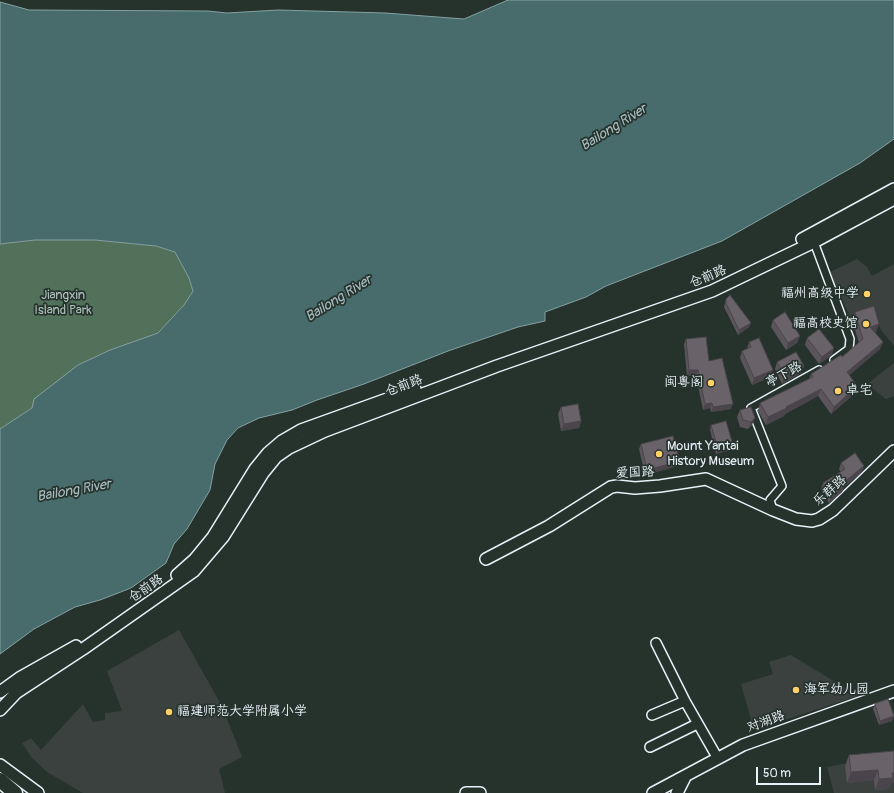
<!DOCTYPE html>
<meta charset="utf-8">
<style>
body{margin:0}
#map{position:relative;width:894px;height:793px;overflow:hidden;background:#26332d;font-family:Pangolin,sans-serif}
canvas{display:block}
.scale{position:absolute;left:756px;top:767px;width:65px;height:18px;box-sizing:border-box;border:2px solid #e8f1f8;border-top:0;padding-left:5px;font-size:12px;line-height:14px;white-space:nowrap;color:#e8f1f8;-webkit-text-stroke:3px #26332d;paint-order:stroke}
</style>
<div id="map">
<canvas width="894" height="793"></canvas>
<div class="scale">50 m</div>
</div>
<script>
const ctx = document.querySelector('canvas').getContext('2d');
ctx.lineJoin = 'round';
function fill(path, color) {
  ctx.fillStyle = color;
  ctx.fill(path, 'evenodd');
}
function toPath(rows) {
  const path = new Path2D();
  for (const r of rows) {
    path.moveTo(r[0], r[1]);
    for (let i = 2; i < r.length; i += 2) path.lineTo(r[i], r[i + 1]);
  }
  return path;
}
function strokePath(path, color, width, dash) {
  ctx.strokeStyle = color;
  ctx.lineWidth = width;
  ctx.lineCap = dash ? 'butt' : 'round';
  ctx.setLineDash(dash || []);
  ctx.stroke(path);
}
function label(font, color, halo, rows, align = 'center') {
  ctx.font = font + ' Pangolin,"LXGW WenKai TC",sans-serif';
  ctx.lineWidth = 3.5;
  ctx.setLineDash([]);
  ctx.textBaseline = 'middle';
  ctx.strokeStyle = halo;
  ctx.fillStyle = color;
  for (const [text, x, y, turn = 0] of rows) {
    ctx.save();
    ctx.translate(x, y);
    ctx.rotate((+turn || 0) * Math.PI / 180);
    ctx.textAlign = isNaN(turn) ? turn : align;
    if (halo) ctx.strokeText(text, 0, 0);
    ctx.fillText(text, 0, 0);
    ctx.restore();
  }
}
fill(toPath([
 [857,259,867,267,872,276,894,264,894,346,881,330,874,312,851,319,830,272],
 [894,363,894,396,886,399,867,384],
 [179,630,222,706,242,757,219,769,225,793,83,793,47,772,32,758,22,743,31,738,41,750,83,704,93,722,105,720,105,713,122,711,107,671],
 [791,655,858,696,754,730,741,684,773,674,769,662],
 [894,754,894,793,834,793,827,767]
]), '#3a413f');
fill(toPath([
 [35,240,95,240,155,246,175,252,189,278,193,291,184,305,158,333,110,350,78,365,32,408,0,429,0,244]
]), '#52715a');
const water = toPath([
 [508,0,894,0,894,139,860,163,722,241,606,286,586,297,545,312,545,321,518,327,448,351,364,384,317,400,292,410,259,418,238,428,227,440,215,464,210,490,187,529,174,544,166,563,131,588,100,600,75,607,34,629,0,654,0,429,32,408,34,399,78,365,110,350,158,333,184,305,193,291,189,278,175,252,156,246,95,240,35,240,0,244,0,2,29,10,208,11,227,13,278,10,385,13,464,19,508,0]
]);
fill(water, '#476c6b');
strokePath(water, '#87a1a3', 1);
const pedestrian = toPath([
 [814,242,850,339,849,349,834,360],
 [773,510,770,500,782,486,751,408,819,370]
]);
const minor = toPath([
 [656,643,685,701,717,757],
 [652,715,685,701],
 [650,747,697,724]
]);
const tertiary = toPath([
 [802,239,894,189],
 [486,559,549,526,611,487,617,486,635,488,660,486,706,479,773,510,796,519,812,521,819,519,833,510,894,451],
 [177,575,195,559,213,537,255,469,268,453,282,441,301,430,415,389],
 [0,692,21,677,76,646],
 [0,710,16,693,83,649,194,571,223,537,263,473,276,457,289,448,325,431,497,366,712,291,814,242,894,199],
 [0,765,38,793],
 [466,793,480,793],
 [653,793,743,745,894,691],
 [677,793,685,777]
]);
const primary = toPath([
 [0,780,15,793]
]);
strokePath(pedestrian, '#e8f1f8', 10);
strokePath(minor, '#e8f1f8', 12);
strokePath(tertiary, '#e8f1f8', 14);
strokePath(primary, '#e8f1f8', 17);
strokePath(pedestrian, '#26332d', 7);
strokePath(minor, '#26332d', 9);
strokePath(tertiary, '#26332d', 11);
strokePath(primary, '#26332d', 14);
fill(toPath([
 [726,299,751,323,749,327,738,335,724,307],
 [855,312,876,332,875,332,883,342,880,349,849,375,857,386,854,394,831,414,818,396,785,414,784,416,766,425,758,411,760,403,809,379,811,374,842,357,859,343,852,320],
 [773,320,800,336,797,343,786,350,771,327],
 [807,338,832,355,819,364,805,345],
 [686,339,709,361,731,409,711,412,710,408,703,410,696,376,687,376,684,344],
 [749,342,771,377,752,385,740,358,742,351,747,349],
 [777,362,801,373,782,384,775,369],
 [561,407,581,421,579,428,561,431,558,414],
 [751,407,752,425,748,429,740,427,737,417,740,410],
 [711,425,733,445,731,450,716,454,710,430],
 [641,444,678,466,645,475,639,449],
 [841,463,862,472,844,487,842,492,829,503,821,489,823,483,841,472,839,469],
 [875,704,894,716,892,721,879,725,873,709],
 [894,751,891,784,889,789,875,790,874,780,847,783,845,766,849,755]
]), '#5b545a');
fill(toPath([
 [751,323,749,327,738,335,739,330],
 [879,324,876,332,867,335,870,327],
 [800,336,797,343,786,350,788,343],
 [883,342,880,349,844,380,847,372],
 [834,348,832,355,819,364,822,357],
 [804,366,801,373,782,384,785,376],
 [689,370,698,370,696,376,687,376],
 [773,370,771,377,752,385,754,378],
 [857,386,854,394,831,414,834,407],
 [821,389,818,396,785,414,784,416,766,425,768,417,786,407],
 [712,403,710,408,703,410,705,404],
 [733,404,731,409,711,412,713,407],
 [755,418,752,425,748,429,751,422],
 [581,421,579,428,561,431,564,424],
 [733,445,731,450,716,454,718,449],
 [680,461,678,466,645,475,647,470],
 [864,466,862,472,844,487,842,492,829,503,831,497,843,483],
 [894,716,892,721,879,725,880,721],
 [878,770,874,780,847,783,851,772],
 [892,773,894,773,894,783,891,784,889,789,875,790,879,779]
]), '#4a454a');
const building = toPath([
 [730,295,751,323,739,330,726,303,726,299,730,295],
 [874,306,879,324,870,327,883,342,847,372,857,386,834,407,821,389,786,407,787,408,768,417,760,403,813,377,811,374,841,355,842,357,863,339,855,312,874,306],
 [785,312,800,336,788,343,773,320,785,312],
 [819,329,834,348,822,357,807,338,819,329],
 [706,337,709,361,722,358,733,404,713,407,712,403,705,404,698,370,689,370,686,339,706,337],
 [759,338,773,370,754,378,742,351,751,347,749,342,759,338],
 [796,352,804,366,785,376,777,362,796,352],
 [578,404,581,421,564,424,561,407,578,404],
 [751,407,755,418,751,422,743,420,740,410,751,407],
 [726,421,733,445,718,449,711,425,726,421],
 [673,436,680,461,647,470,641,444,673,436],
 [855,453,864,466,843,483,844,486,831,497,823,483,845,469,841,463,855,453],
 [888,699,894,716,880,721,875,704,888,699],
 [894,751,894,773,892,773,893,778,879,779,878,770,851,772,849,755,894,751]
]);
fill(building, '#6a6269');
strokePath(building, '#4a454a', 1);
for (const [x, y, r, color] of [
 [867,294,4,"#ffd166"],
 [866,324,4,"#ffd166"],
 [711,383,4,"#ffd166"],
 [838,391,4,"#ffd166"],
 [659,454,4,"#ffd166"],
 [796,690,4,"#ffd166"],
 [169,712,4,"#ffd166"]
]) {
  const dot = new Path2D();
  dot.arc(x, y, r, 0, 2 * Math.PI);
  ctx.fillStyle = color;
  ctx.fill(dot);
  strokePath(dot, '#26332d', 1.5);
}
label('13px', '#e8f1f8', '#26332d', [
 ["仓前路",708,277,-23],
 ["亭下路",784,375,-29],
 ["仓前路",404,386,-21],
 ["爱国路",635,473,-2],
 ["乐群路",830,491,-41],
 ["仓前路",146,589,-35],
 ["对湖路",766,722,-20]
]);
label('13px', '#e8f1f8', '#26332d', [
 ["福州高级中学",859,294,"right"],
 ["福高校史馆",858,324,"right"],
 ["闽粤阁",703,383,"right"],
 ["卓宅",846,391],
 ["Mount Yantai",667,447],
 ["History Museum",667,462],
 ["海军幼儿园",804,690],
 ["福建师范大学附属小学",177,712]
], 'left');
label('13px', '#acbeb9', '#26332d', [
 ["Jiangxin",63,296],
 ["Island Park",63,311]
]);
label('italic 14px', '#a8bcc0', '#26332d', [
 ["Bailong River",614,128,-32],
 ["Bailong River",339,299,-32],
 ["Bailong River",74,491,-10]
]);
</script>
